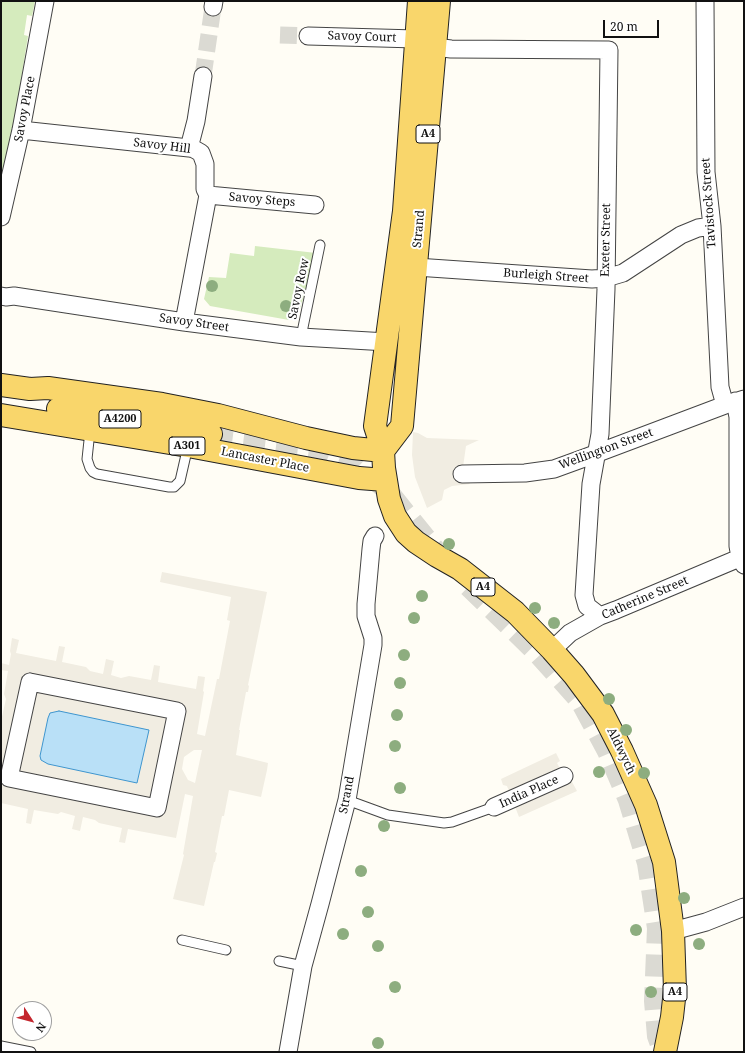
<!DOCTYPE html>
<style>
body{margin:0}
#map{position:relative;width:745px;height:1053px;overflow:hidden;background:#fffdf5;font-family:"Noto Serif",serif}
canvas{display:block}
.frame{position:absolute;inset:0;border:2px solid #111;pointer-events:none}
.north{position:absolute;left:12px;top:1001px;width:40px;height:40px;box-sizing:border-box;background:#fff;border:1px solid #a0a0a0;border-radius:50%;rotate:126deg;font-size:11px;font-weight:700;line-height:16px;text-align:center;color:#111}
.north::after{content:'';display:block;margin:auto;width:14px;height:18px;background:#c4262e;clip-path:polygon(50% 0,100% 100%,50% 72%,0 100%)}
.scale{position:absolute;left:603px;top:20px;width:56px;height:18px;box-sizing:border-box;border:2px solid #111;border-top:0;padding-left:5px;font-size:12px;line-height:14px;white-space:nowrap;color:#111;-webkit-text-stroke:3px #fff;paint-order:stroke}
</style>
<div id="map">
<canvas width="745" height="1053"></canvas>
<div class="frame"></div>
<div class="north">N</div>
<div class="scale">20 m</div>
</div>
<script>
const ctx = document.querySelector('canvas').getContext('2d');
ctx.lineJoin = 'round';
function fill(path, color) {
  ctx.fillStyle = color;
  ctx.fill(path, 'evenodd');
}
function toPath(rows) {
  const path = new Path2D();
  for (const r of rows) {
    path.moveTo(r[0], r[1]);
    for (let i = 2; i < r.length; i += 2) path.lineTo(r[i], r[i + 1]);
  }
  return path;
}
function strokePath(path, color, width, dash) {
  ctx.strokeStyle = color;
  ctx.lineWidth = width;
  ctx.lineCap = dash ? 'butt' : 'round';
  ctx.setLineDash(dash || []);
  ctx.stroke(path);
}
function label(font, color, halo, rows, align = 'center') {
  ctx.font = font + ' "Noto Serif",serif';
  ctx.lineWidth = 4;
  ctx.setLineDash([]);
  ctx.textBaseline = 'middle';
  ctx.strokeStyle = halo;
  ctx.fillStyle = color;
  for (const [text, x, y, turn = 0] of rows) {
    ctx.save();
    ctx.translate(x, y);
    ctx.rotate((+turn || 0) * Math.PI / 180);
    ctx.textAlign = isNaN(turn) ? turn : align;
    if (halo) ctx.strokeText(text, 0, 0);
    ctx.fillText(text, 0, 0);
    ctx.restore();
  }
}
fill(toPath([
 [1,1,35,1,32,16,27,15,24,35,28,36,15,118,1,180],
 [255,246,316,253,300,309,289,320,210,306,204,299,209,277,226,278,230,253,254,256]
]), '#d5ebbd');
fill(toPath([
 [413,432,418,433,427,438,479,440,466,446,462,474,470,484,452,486,444,490,442,500,427,508,415,477,412,455],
 [162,572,267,592,248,685,249,686,248,692,246,692,239,730,240,730,236,755,268,763,267,770,261,797,229,790,224,816,222,816,215,852,217,853,215,862,214,862,204,906,173,899,184,855,183,854,193,796,185,794,176,838,128,829,125,843,119,842,122,828,99,823,95,820,83,817,80,831,72,829,75,816,61,812,58,814,34,810,31,824,26,823,28,809,1,803,1,721,6,699,4,694,8,671,1,670,1,663,9,665,11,654,10,651,12,638,19,640,16,653,56,661,59,646,65,647,62,662,86,667,90,671,103,674,106,659,114,661,111,675,121,678,129,676,151,680,154,665,160,666,158,682,196,689,198,676,205,677,203,691,204,692,197,734,205,736,217,679,219,679,230,621,227,620,231,597,160,582],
 [194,750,202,750,195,783,188,780,182,769,184,757,191,752],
 [556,753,560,761,557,763,567,782,571,780,577,791,519,817,507,786,503,785,501,779]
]), '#f1ede2');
const water = toPath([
 [59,711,149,730,137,783,48,764,41,760,40,756,48,718,50,713,59,711]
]);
fill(water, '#b9e0f7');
strokePath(water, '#3f96cf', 1);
strokePath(toPath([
 [280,35,308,36],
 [203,76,213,7]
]), '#dbdad3', 17, [17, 8]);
strokePath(toPath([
 [211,434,324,448,353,459,383,486,437,553],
 [469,586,538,653,581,701,608,751,629,800,648,863,658,928,655,1001,658,1036,664,1052]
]), '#dbdad3', 22, [22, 11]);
const lane = toPath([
 [301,337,320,245],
 [90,431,87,459,90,468,93,472,97,474,169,487,174,487,180,481,188,446],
 [347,800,388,815,444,823,452,822,494,807],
 [182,940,226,950],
 [279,961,303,966],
 [1,1046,31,1052]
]);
const street = toPath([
 [705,1,706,172,712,226,720,387,725,405],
 [213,7,214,1],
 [308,36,416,39,435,47,451,49,609,50,606,289,600,434,591,484,584,595,587,606,600,616],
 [21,130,189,148,194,149,201,153,205,164,205,189,208,195,184,322],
 [189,148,196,121,203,76],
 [208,195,315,205],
 [1,217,21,130,45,1],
 [416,267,592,279,606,278,623,273,681,235,698,228,712,226],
 [1,296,6,297,14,296,184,322,301,337,387,342],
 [735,401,738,417,738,546,740,557,744,565],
 [462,474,525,473,554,469,587,457,725,405,744,399],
 [552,650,570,633,600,616,616,610,744,556],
 [30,682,177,711,157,808,9,778,30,682],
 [494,807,564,776],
 [673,931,706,922,744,907],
 [288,1052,303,966,320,904,347,800,373,645,373,638,366,616,366,604,371,549,372,541,375,536]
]);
const primary = toPath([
 [419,1,404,211,375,426,383,451,384,468,389,499,395,516,406,533,416,542,437,556,460,569,515,612,552,650,574,675,603,714,622,751,646,805,664,862,673,931,675,990,672,1017,665,1052],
 [1,385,30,389,48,388,162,404,218,415,306,438,353,448,383,451],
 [58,409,211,434],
 [1,415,188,446,359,478,385,480],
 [383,451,402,426,439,1]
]);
strokePath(lane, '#444', 11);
strokePath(street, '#444', 19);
strokePath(primary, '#222', 24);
strokePath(lane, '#fff', 9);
strokePath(street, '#fff', 17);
strokePath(primary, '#f9d66b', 22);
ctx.fillStyle = '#8dad7f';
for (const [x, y] of [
 [212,286],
 [286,306],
 [449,544],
 [422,596],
 [535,608],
 [414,618],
 [554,623],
 [404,655],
 [400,683],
 [609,699],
 [397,715],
 [626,730],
 [395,746],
 [599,772],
 [644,773],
 [400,788],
 [384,826],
 [361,871],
 [684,898],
 [368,912],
 [636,930],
 [343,934],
 [699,944],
 [378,946],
 [395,987],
 [651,992],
 [378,1043]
]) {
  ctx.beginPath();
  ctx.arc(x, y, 6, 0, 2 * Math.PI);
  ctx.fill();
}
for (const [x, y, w] of [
 [428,134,24],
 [120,419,42],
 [187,446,36],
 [483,587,24],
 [675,992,24]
]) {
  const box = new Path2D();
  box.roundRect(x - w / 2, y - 9, w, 18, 3);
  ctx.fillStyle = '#fff';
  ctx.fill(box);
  strokePath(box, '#111', 1);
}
label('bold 11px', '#111', null, [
 ["A4",428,134],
 ["A4200",120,419],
 ["A301",187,446],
 ["A4",483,587],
 ["A4",675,992]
]);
label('12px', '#111', '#fff', [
 ["Savoy Court",362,37,2],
 ["Savoy Place",25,109,-79],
 ["Savoy Hill",162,146,7],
 ["Savoy Steps",262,200,5],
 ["Tavistock Street",709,203,-94],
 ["Strand",419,229,-85],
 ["Exeter Street",606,240,-89],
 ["Burleigh Street",546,276,4],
 ["Savoy Row",299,289,-78],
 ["Savoy Street",194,323,8],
 ["Wellington Street",606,449,-20],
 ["Lancaster Place",265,460,11],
 ["Catherine Street",645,598,-23],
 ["Aldwych",621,751,64],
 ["India Place",529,792,-24],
 ["Strand",347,795,-79]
]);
</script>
